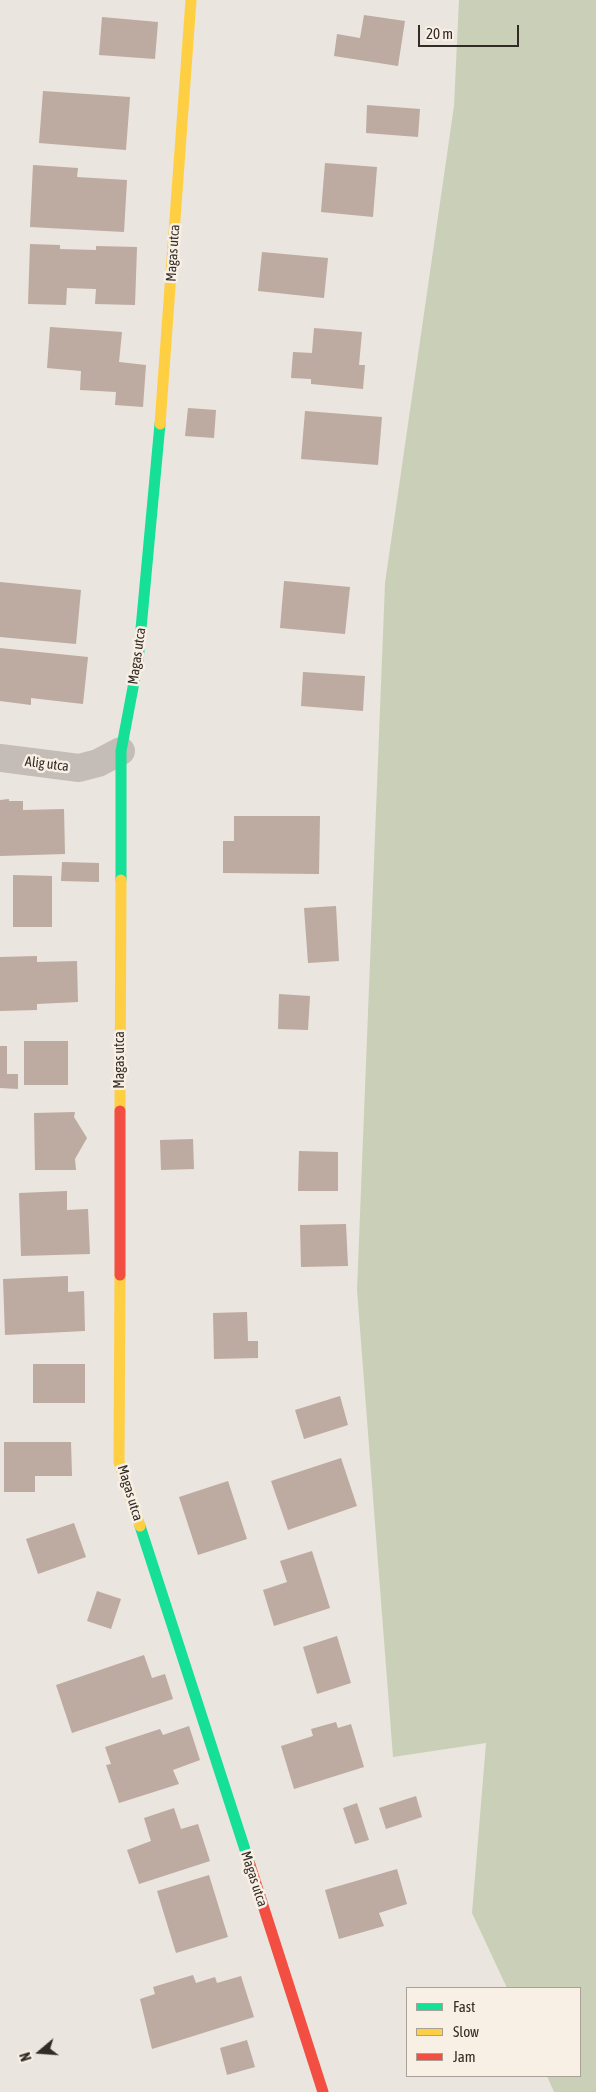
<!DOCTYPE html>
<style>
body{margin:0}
#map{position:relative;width:596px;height:2092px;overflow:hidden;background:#eae5de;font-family:"Asap Condensed",sans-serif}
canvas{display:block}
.legend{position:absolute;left:406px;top:1987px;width:175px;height:90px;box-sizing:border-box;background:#f8f0e4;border:1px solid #a9a198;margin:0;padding:6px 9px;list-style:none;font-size:15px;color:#332b26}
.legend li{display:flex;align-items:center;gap:10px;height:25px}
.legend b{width:25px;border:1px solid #a9a198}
.north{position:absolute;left:15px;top:2027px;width:50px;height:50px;-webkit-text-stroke:4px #f8f0e4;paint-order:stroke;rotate:252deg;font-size:14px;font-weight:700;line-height:20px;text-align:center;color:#332b26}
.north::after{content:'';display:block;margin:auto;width:18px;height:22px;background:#332b26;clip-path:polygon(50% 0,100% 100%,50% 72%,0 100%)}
.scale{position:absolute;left:418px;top:25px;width:101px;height:22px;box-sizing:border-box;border:2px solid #332b26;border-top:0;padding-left:6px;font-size:15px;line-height:18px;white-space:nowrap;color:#332b26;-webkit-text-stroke:4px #f8f0e4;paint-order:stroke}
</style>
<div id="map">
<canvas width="596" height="2092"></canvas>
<ul class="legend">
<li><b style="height:6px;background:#16e098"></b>Fast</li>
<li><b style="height:6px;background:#ffcf43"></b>Slow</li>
<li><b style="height:6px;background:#f24e42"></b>Jam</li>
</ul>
<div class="north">N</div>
<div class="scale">20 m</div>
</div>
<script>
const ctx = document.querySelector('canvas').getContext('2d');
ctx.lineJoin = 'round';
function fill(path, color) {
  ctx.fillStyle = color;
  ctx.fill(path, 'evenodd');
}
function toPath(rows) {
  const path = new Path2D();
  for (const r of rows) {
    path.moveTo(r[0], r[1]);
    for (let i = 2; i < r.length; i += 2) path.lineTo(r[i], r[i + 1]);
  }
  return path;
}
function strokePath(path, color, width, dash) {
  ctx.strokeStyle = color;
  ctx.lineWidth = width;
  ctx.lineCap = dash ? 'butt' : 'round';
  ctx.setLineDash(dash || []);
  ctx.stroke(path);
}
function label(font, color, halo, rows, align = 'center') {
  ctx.font = font + ' "Asap Condensed",sans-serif';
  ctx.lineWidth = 5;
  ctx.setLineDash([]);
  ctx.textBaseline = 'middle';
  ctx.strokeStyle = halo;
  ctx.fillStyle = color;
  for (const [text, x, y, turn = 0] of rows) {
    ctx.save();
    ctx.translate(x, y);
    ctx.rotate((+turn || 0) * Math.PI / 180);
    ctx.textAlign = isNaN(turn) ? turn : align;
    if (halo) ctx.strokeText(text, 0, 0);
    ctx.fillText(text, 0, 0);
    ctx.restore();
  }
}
fill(toPath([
 [459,0,596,0,596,2092,554,2092,547,2076,580,2076,580,1988,507,1988,472,1913,486,1743,393,1757,357,1290,385,583,454,106]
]), '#cad0b8');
fill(toPath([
 [364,15,405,21,398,66,334,56,337,34,360,38],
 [102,17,158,22,155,59,99,55],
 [43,91,130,97,126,150,39,143],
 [367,105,420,109,418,137,366,133],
 [325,163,377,167,373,217,321,212],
 [33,165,78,168,77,177,127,180,124,232,30,227],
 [30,244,60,245,60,249,96,250,96,246,137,247,135,305,95,304,96,289,67,288,66,305,28,304],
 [262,252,328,258,324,298,258,291],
 [50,327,122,332,119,362,146,365,143,407,115,405,116,392,80,390,81,371,47,368],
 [314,328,362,332,359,365,365,365,363,389,311,384,311,379,291,378,293,352,312,353],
 [188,408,216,410,214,438,185,436],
 [305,411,382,417,378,465,301,459],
 [284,581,350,587,345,634,280,628],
 [0,582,81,590,76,644,0,637],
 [0,648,88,657,83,704,31,698,31,705,0,701],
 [303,672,365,676,363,711,301,706],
 [9,799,9,801,23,801,23,810,64,809,65,854,0,856,0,800],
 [234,816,320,816,319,874,223,873,223,841,234,841],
 [62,862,99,863,99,882,61,881],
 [13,875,52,876,52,927,13,927],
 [336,906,339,961,308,963,304,908],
 [37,956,37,962,77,961,78,1002,37,1004,37,1010,0,1011,0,957],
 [279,994,310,996,308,1030,278,1029],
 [24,1041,68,1041,68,1085,24,1085],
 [0,1046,7,1046,7,1074,18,1074,18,1089,0,1088],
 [75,1112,74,1117,87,1138,75,1159,76,1170,35,1170,34,1113],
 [193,1139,194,1169,161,1170,160,1140],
 [299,1151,338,1152,338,1191,298,1191],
 [67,1191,67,1210,88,1209,90,1254,21,1256,19,1193],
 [346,1224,348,1266,301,1267,300,1225],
 [68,1276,68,1292,84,1291,85,1331,5,1335,3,1279],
 [247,1312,248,1341,258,1341,258,1358,214,1359,213,1313],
 [33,1364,85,1364,85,1403,33,1403],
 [340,1396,348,1425,304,1439,295,1410],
 [4,1442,71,1442,72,1476,35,1476,35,1492,4,1492],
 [341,1458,357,1506,288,1530,271,1481],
 [228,1481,247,1539,198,1555,179,1497],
 [74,1523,86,1557,38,1574,26,1539],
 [312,1551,330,1608,274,1626,263,1590,287,1582,280,1561],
 [97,1591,121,1599,111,1629,87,1621],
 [337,1636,351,1683,317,1694,303,1647],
 [144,1655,152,1678,165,1674,173,1699,72,1733,56,1685],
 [336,1722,338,1728,351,1724,364,1767,294,1789,281,1746,313,1736,311,1729],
 [189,1726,200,1760,173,1770,179,1784,119,1803,106,1765,111,1764,105,1747,160,1729,163,1735],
 [416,1796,422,1817,386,1829,379,1808],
 [357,1803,369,1840,355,1844,343,1808],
 [174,1808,181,1829,198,1824,210,1861,139,1884,127,1850,151,1841,144,1818],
 [397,1869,407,1904,379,1913,384,1926,339,1939,325,1890],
 [209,1875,228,1937,176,1953,157,1891],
 [193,1975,196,1983,215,1977,217,1983,241,1976,254,2017,152,2049,140,1999,155,1994,153,1987],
 [247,2040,255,2067,227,2075,220,2048]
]), '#bdaaa0');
strokePath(toPath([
 [0,758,79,768,98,763,121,751]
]), '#c4bdb7', 28);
strokePath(toPath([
 [121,880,121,751,138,661,160,424],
 [140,1526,250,1865]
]), '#16e098', 11);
strokePath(toPath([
 [160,424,191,0],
 [120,1111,121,880],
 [120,1275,119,1462,140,1526]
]), '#ffcf43', 11);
strokePath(toPath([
 [120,1275,120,1111],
 [250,1865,323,2092]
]), '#f24e42', 11);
label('14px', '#332b26', '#f8f0e4', [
 ["Magas utca",173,253,-86],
 ["Magas utca",137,656,-82],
 ["Alig utca",47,764,7],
 ["Magas utca",120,1060,-90],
 ["Magas utca",130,1493,73],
 ["Magas utca",254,1879,72]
]);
</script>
